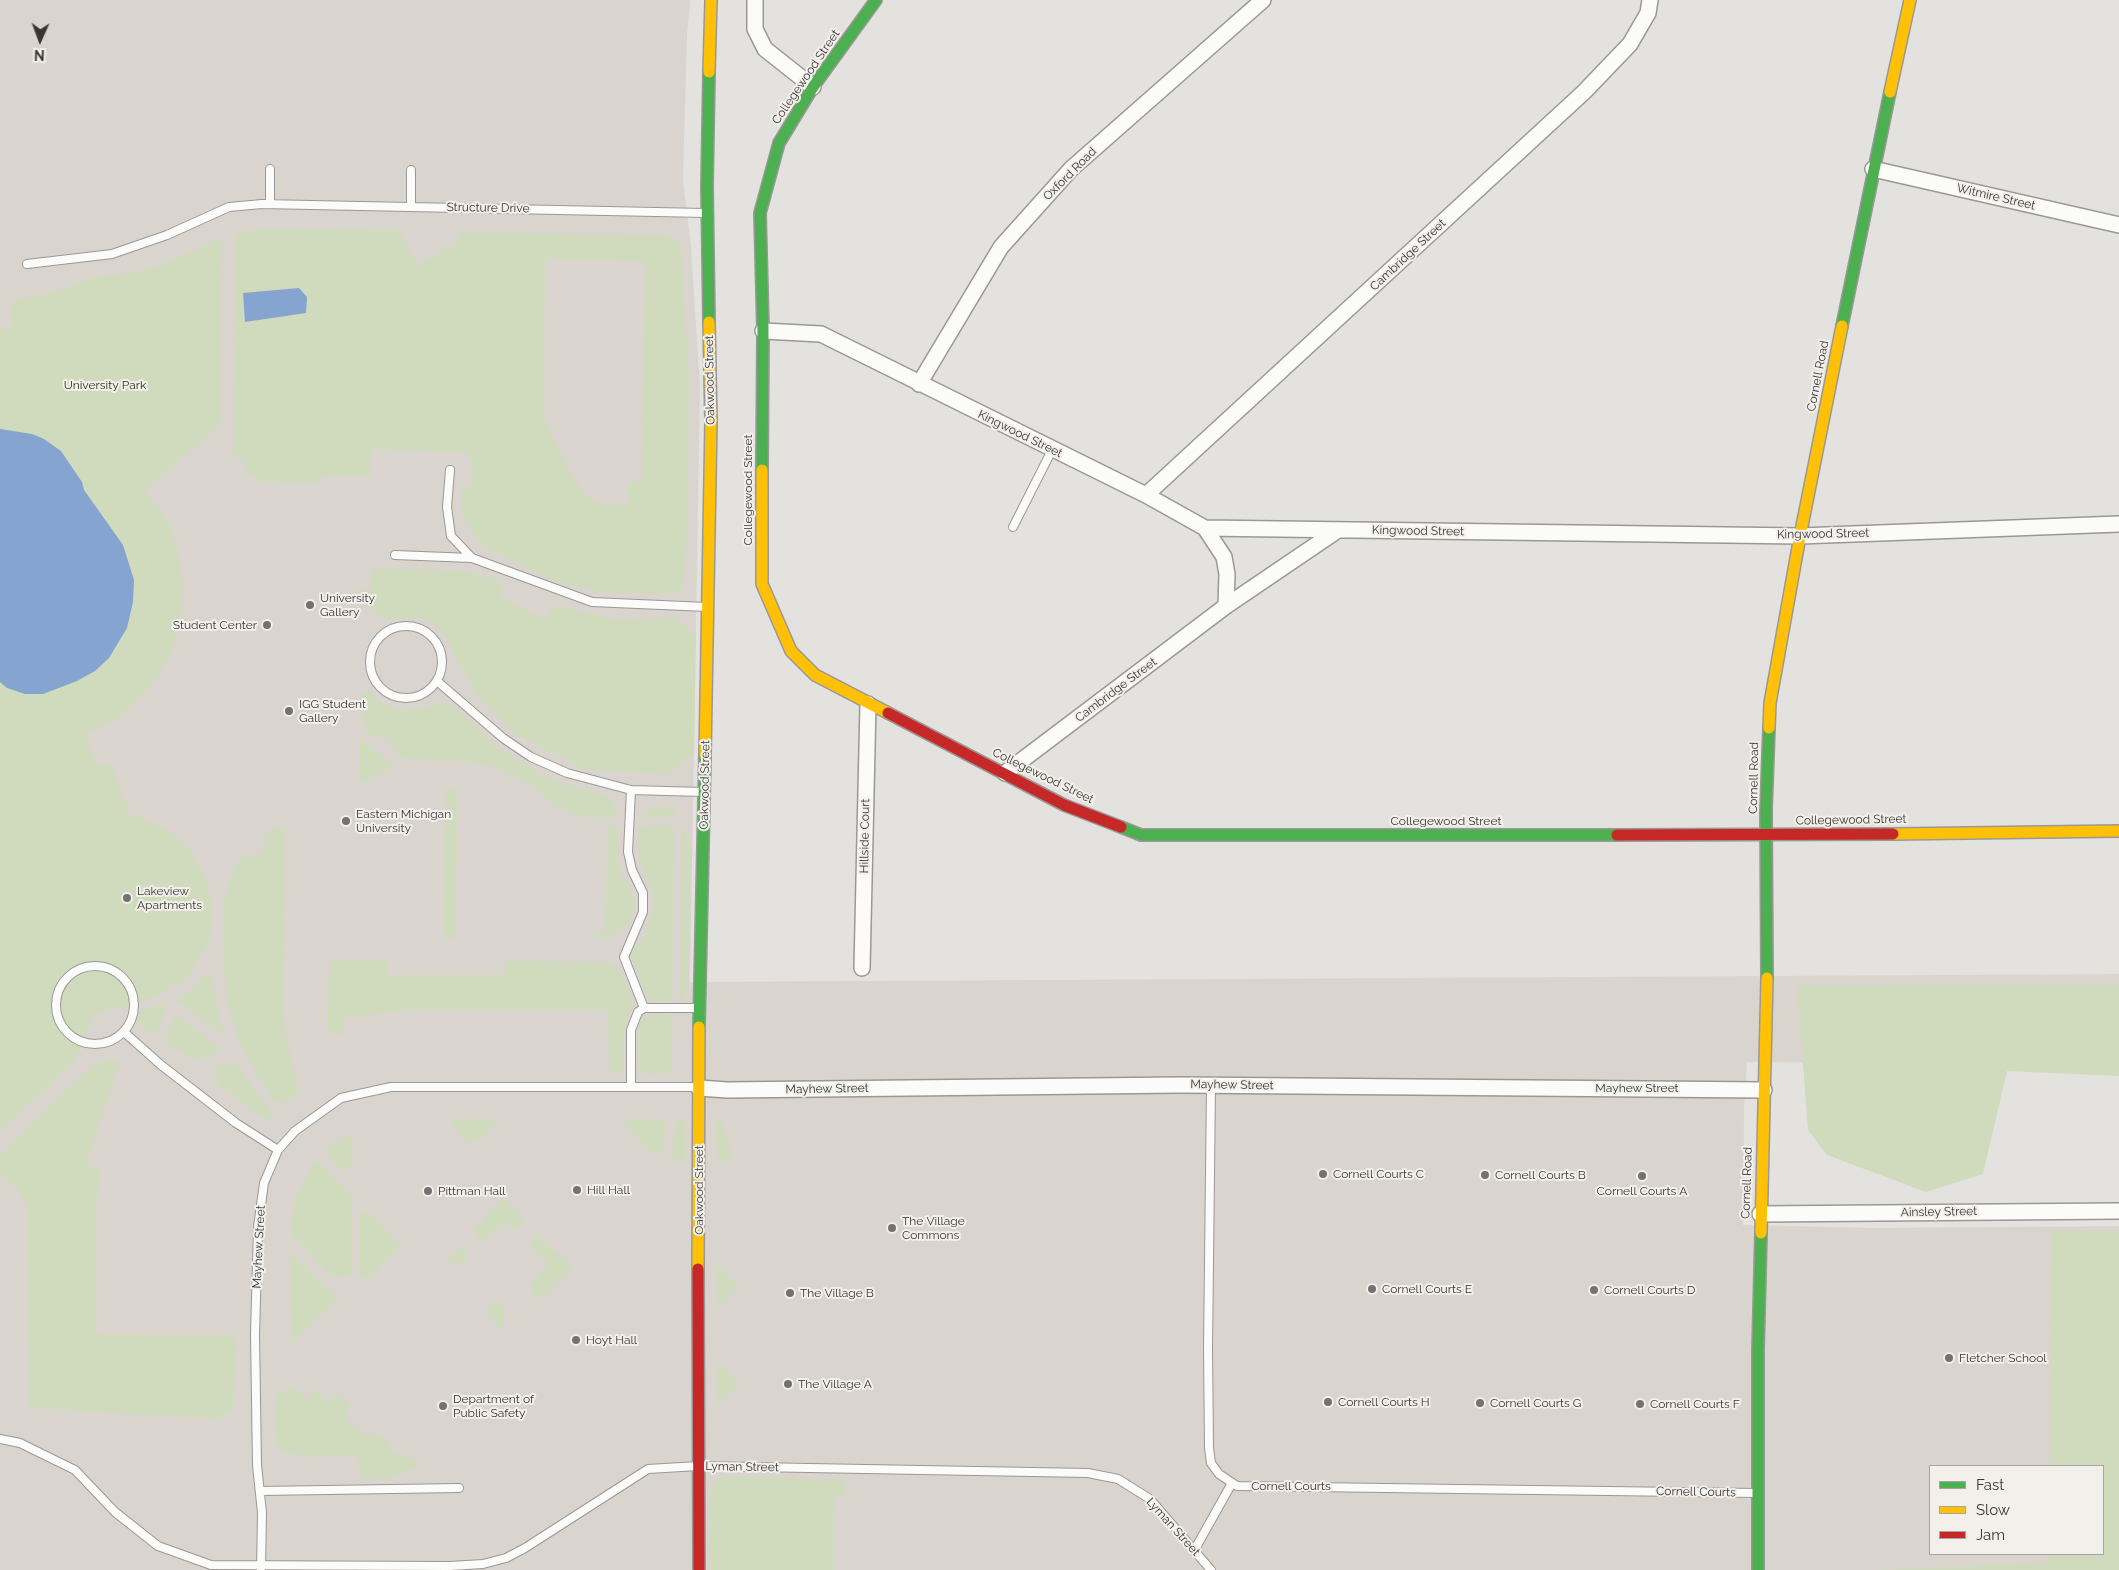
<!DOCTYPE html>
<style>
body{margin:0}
#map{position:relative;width:2119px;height:1570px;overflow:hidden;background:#e4e2df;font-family:Raleway,sans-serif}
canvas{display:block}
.legend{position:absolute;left:1929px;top:1465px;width:175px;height:90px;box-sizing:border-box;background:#f3f0eb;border:1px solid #a8a6a2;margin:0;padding:6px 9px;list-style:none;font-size:15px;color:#373634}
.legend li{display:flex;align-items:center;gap:10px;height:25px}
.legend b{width:25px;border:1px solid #a8a6a2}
.north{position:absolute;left:15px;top:15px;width:50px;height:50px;-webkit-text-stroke:4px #f3f0eb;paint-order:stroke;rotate:182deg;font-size:14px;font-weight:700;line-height:20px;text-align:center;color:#373634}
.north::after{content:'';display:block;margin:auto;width:18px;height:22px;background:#373634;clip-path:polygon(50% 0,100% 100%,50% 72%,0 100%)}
</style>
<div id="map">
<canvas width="2119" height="1570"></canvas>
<ul class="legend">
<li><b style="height:6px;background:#4caf50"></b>Fast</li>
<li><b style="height:6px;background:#ffc107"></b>Slow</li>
<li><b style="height:6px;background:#c62828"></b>Jam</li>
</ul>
<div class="north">N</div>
</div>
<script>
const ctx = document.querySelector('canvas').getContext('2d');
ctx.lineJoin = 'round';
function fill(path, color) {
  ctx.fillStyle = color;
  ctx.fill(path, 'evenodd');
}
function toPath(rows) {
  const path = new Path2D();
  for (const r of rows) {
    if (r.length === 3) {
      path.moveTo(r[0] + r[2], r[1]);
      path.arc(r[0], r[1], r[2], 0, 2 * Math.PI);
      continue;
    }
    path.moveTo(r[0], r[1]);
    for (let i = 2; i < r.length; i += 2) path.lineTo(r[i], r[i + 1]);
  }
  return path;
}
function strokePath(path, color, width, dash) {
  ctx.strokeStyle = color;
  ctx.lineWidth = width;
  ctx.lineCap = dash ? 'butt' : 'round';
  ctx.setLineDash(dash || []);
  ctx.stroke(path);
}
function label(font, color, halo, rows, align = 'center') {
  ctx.font = font + ' Raleway,sans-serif';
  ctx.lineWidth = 4;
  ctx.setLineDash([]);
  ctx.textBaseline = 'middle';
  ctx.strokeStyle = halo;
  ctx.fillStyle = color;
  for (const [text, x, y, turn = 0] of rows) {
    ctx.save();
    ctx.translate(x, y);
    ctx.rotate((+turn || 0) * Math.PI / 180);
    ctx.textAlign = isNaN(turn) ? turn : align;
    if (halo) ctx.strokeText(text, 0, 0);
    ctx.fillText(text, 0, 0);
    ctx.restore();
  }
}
fill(toPath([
 [0,0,690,0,687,36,683,179,691,247,700,387,690,982,2119,974,2119,1064,1747,1062,1744,1109,1743,1225,1873,1228,2119,1226,2119,1570,0,1570],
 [1930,1466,2103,1466,2103,1554,1930,1554]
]), '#d9d5ce');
fill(toPath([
 [257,228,399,230,417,265,461,241,457,233,665,235,681,244,689,383,686,575,679,594,607,593,555,582,484,547,463,519,460,485,471,485,470,452,371,450,370,476,321,476,321,483,258,482,258,475,246,474,245,460,233,458,235,235],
 [545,259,645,261,641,482,628,483,628,505,605,506,586,495,570,473,543,416],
 [222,238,221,424,145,490,169,523,179,555,183,587,181,623,168,661,143,696,119,718,86,735,96,764,111,765,129,813,162,827,186,846,202,870,212,901,211,938,186,979,154,997,95,1014,75,1061,0,1130,0,329,12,329,11,301,64,289,92,277,126,274,156,267],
 [371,569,468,571,502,582,499,597,545,619,554,605,613,619,676,618,696,635,694,753,670,774,587,770,514,733,477,695,441,629,422,618,401,617,388,621,354,599,356,590,370,589],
 [368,690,377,700,390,707,404,710,419,709,444,702,456,707,493,744,515,759,541,774,566,785,604,795,613,803,617,816,609,818,585,817,570,813,557,806,529,784,494,767,455,760,423,761,396,756,393,753,395,747,381,734,376,738,371,736,365,726,361,710,361,695],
 [363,738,370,747,396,767,361,782,359,780,360,740],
 [451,787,457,792,456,937,450,941,444,938,445,792],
 [666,806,675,808,674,816,641,818,645,813,656,807],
 [682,824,691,847,687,993,680,1000],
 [670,825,674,827,674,833,672,1001,660,1001,649,997,645,992,631,956,632,950,645,935,654,908,653,894,639,857,638,827],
 [277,826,284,829,285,837,284,1014,287,1040,299,1089,296,1096,283,1103,275,1101,258,1077,241,1046,226,999,223,952,224,902,228,884,237,864,245,854,254,857,268,845,263,839,264,835],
 [607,826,617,826,618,858,622,876,631,891,634,908,629,923,618,933,609,938,598,939,594,937,595,933,606,931],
 [339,960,388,960,387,975,505,975,506,961,606,962,617,965,634,1006,625,1023,623,1072,613,1073,609,1067,608,1010,402,1010,341,1019,344,1033,338,1037,327,1032,329,966,333,961],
 [205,974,212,976,223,1035,176,1000,192,989],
 [2119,985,2119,1076,2007,1071,1983,1174,1926,1192,1827,1155,1808,1130,1797,986],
 [165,1003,166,1011,155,1035,134,1020,136,1012],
 [651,1014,672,1015,672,1073,648,1074,641,1071,637,1064,639,1023],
 [174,1016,182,1017,220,1049,211,1058,190,1059,165,1042],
 [112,1059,120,1062,86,1164,100,1170,95,1210,95,1334,234,1335,237,1342,233,1408,218,1419,29,1408,28,1207,18,1190,0,1174,0,1154,85,1073,100,1062],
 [224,1063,234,1063,240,1069,271,1112,272,1118,267,1120,219,1085,215,1077,217,1068],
 [454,1119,494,1119,497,1122,480,1141,476,1138,470,1144,452,1126,451,1122],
 [627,1119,666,1120,662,1154,656,1156,625,1127],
 [681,1119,686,1120,685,1160,674,1161,671,1157,675,1126],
 [721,1121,733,1155,729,1160,720,1160,717,1156,716,1122],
 [349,1136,351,1139,352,1160,351,1168,346,1170,341,1169,325,1151,343,1137],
 [318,1162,351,1195,352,1276,333,1277,291,1234,291,1221,296,1196,313,1165],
 [503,1199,525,1221,518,1228,512,1228,506,1222,488,1238,480,1240,473,1231],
 [369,1212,400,1245,371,1276,365,1278,360,1275,359,1218,361,1213],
 [2051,1230,2119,1231,2119,1570,1878,1570,2048,1562,2049,1554,2103,1554,2103,1466,2049,1466],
 [537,1234,572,1268,543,1297,537,1297,530,1290,530,1285,549,1265,530,1245,530,1240],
 [460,1247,470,1256,464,1262,445,1263],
 [290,1253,338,1298,291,1343],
 [720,1267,735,1282,736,1289,719,1305,717,1304,716,1269],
 [493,1302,498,1302,503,1307,503,1330,487,1313],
 [719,1364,735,1379,735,1386,720,1401,717,1401,716,1366],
 [292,1387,306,1398,316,1389,328,1401,338,1393,351,1406,344,1416,363,1435,376,1434,390,1442,391,1453,410,1456,419,1466,386,1479,360,1478,357,1455,305,1457,276,1449,275,1395],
 [730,1476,845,1480,846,1493,842,1497,834,1497,833,1570,710,1570,709,1501,712,1488,718,1480]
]), '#d0dabd');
fill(toPath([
 [299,288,307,297,306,313,245,322,243,293],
 [0,429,32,434,44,439,61,451,82,482,84,490,123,545,134,580,133,602,127,628,109,658,95,671,77,681,43,694,25,694,7,688,0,682]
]), '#86a4d0');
const lane = toPath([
 [270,169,270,204],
 [411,207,411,170],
 [27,264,112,254,167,235,229,207,262,204,705,213],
 [450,470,447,507,451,536,472,558],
 [1013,527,1052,450],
 [395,555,472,558,592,602,707,607],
 [406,662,36],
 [437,681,503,738,531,757,567,773,631,790,703,792],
 [631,790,628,852,632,870,643,893,643,912,624,957,644,1008],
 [95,1005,39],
 [124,1032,161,1065,236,1123,278,1150],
 [1211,1085,1208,1349,1209,1448,1211,1463,1219,1474,1237,1486,1756,1493],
 [631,1086,631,1030,638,1012,644,1008,697,1008],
 [0,1439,20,1443,75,1470,115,1512,158,1546,211,1565,450,1566,483,1564,506,1558,525,1548,648,1469,698,1466,1088,1473,1118,1479,1150,1499,1211,1570],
 [260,1491,459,1488],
 [1195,1549,1232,1483],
 [261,1570,262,1513,257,1465,255,1334,258,1227,264,1183,278,1150,295,1131,341,1098,391,1087,697,1087]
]);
const street = toPath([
 [755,0,755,29,765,49,813,87],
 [1873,169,2119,225],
 [763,331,821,334,1146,495,1205,528,1800,536,2119,524],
 [919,384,1001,247,1071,169,1263,0],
 [1146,495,1584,92,1630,44,1648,13,1650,0],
 [1205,528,1224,557,1227,574,1226,606],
 [1005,773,1226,606,1338,530],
 [862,968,868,704],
 [699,1088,727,1090,1180,1085,1764,1090],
 [1760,1214,2119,1211]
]);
const fast = toPath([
 [709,322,707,186,709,72],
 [1842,326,1890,92],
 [762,470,763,331,760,213,779,143,813,87,876,0],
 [1121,827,1141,835,1617,835],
 [1767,978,1766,810,1769,728],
 [699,1027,705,755],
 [1758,1570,1758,1349,1761,1233]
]);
const slow = toPath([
 [709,72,711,0],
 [1890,92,1910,0],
 [762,470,762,584,791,651,815,675,888,713],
 [1769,728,1770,703,1800,536,1842,326],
 [705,755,711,422,709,322],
 [1893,834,2119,831],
 [1761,1233,1767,978],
 [698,1269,699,1027]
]);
const jam = toPath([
 [888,713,1064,805,1121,827],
 [1617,835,1893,834],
 [698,1269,699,1570]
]);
strokePath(lane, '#9a9896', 10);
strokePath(street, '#9a9896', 18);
strokePath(fast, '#9a9896', 14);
strokePath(slow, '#9a9896', 14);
strokePath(jam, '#9a9896', 14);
strokePath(lane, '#fbfbfa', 8);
strokePath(street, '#fbfbfa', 15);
strokePath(fast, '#4caf50', 11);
strokePath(slow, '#ffc107', 11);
strokePath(jam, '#c62828', 11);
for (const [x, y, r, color] of [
 [310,605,5,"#747270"],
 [267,625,5,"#747270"],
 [289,711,5,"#747270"],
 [346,821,5,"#747270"],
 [127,898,5,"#747270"],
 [1323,1174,5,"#747270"],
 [1485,1175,5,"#747270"],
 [1642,1176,5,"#747270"],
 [577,1190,5,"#747270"],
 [428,1191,5,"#747270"],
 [892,1228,5,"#747270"],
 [1372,1289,5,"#747270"],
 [1594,1290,5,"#747270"],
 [790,1293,5,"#747270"],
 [576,1340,5,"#747270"],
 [1949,1358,5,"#747270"],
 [788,1384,5,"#747270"],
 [1328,1402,5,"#747270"],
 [1480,1403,5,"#747270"],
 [1640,1404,5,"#747270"],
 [443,1406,5,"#747270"]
]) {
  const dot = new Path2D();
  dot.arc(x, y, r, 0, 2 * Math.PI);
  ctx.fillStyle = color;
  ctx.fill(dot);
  strokePath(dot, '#f3f0eb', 2);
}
label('12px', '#373634', '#f3f0eb', [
 ["Collegewood Street",806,77,-56],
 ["Oxford Road",1070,174,-45],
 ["Witmire Street",1996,197,13],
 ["Structure Drive",488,208,1],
 ["Cambridge Street",1408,255,-43],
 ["Cornell Road",1818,376,-79],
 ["Oakwood Street",710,380,-91],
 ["Kingwood Street",1020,434,26],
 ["Collegewood Street",748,490,-90],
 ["Kingwood Street",1418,531,1],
 ["Kingwood Street",1823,534,-1],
 ["Cambridge Street",1116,690,-37],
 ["Collegewood Street",1043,776,26],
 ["Cornell Road",1754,778,-89],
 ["Oakwood Street",705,785,-89],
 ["Collegewood Street",1851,820,-1],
 ["Collegewood Street",1446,821],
 ["Hillside Court",865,836,-89],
 ["Mayhew Street",1232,1085,1],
 ["Mayhew Street",1637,1088],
 ["Mayhew Street",827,1089,-1],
 ["Cornell Road",1747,1183,-88],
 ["Oakwood Street",699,1190,-90],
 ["Ainsley Street",1939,1212,-1],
 ["Mayhew Street",259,1247,-87],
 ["Lyman Street",742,1467,1],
 ["Cornell Courts",1291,1486],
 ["Cornell Courts",1696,1492,1],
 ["Lyman Street",1173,1527,48]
]);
label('12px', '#273210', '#f3f0eb', [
 ["University Park",105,385]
]);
label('12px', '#373634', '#f3f0eb', [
 ["University",320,598],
 ["Gallery",320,612],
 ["Student Center",257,625,"right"],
 ["IGG Student",299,704],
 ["Gallery",299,718],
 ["Eastern Michigan",356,814],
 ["University",356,828],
 ["Lakeview",137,891],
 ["Apartments",137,905],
 ["Cornell Courts C",1333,1174],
 ["Cornell Courts B",1495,1175],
 ["Hill Hall",587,1190],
 ["Pittman Hall",438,1191],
 ["Cornell Courts A",1642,1191,"center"],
 ["The Village",902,1221],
 ["Commons",902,1235],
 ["Cornell Courts E",1382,1289],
 ["Cornell Courts D",1604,1290],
 ["The Village B",800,1293],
 ["Hoyt Hall",586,1340],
 ["Fletcher School",1959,1358],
 ["The Village A",798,1384],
 ["Department of",453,1399],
 ["Public Safety",453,1413],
 ["Cornell Courts H",1338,1402],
 ["Cornell Courts G",1490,1403],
 ["Cornell Courts F",1650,1404]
], 'left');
</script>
